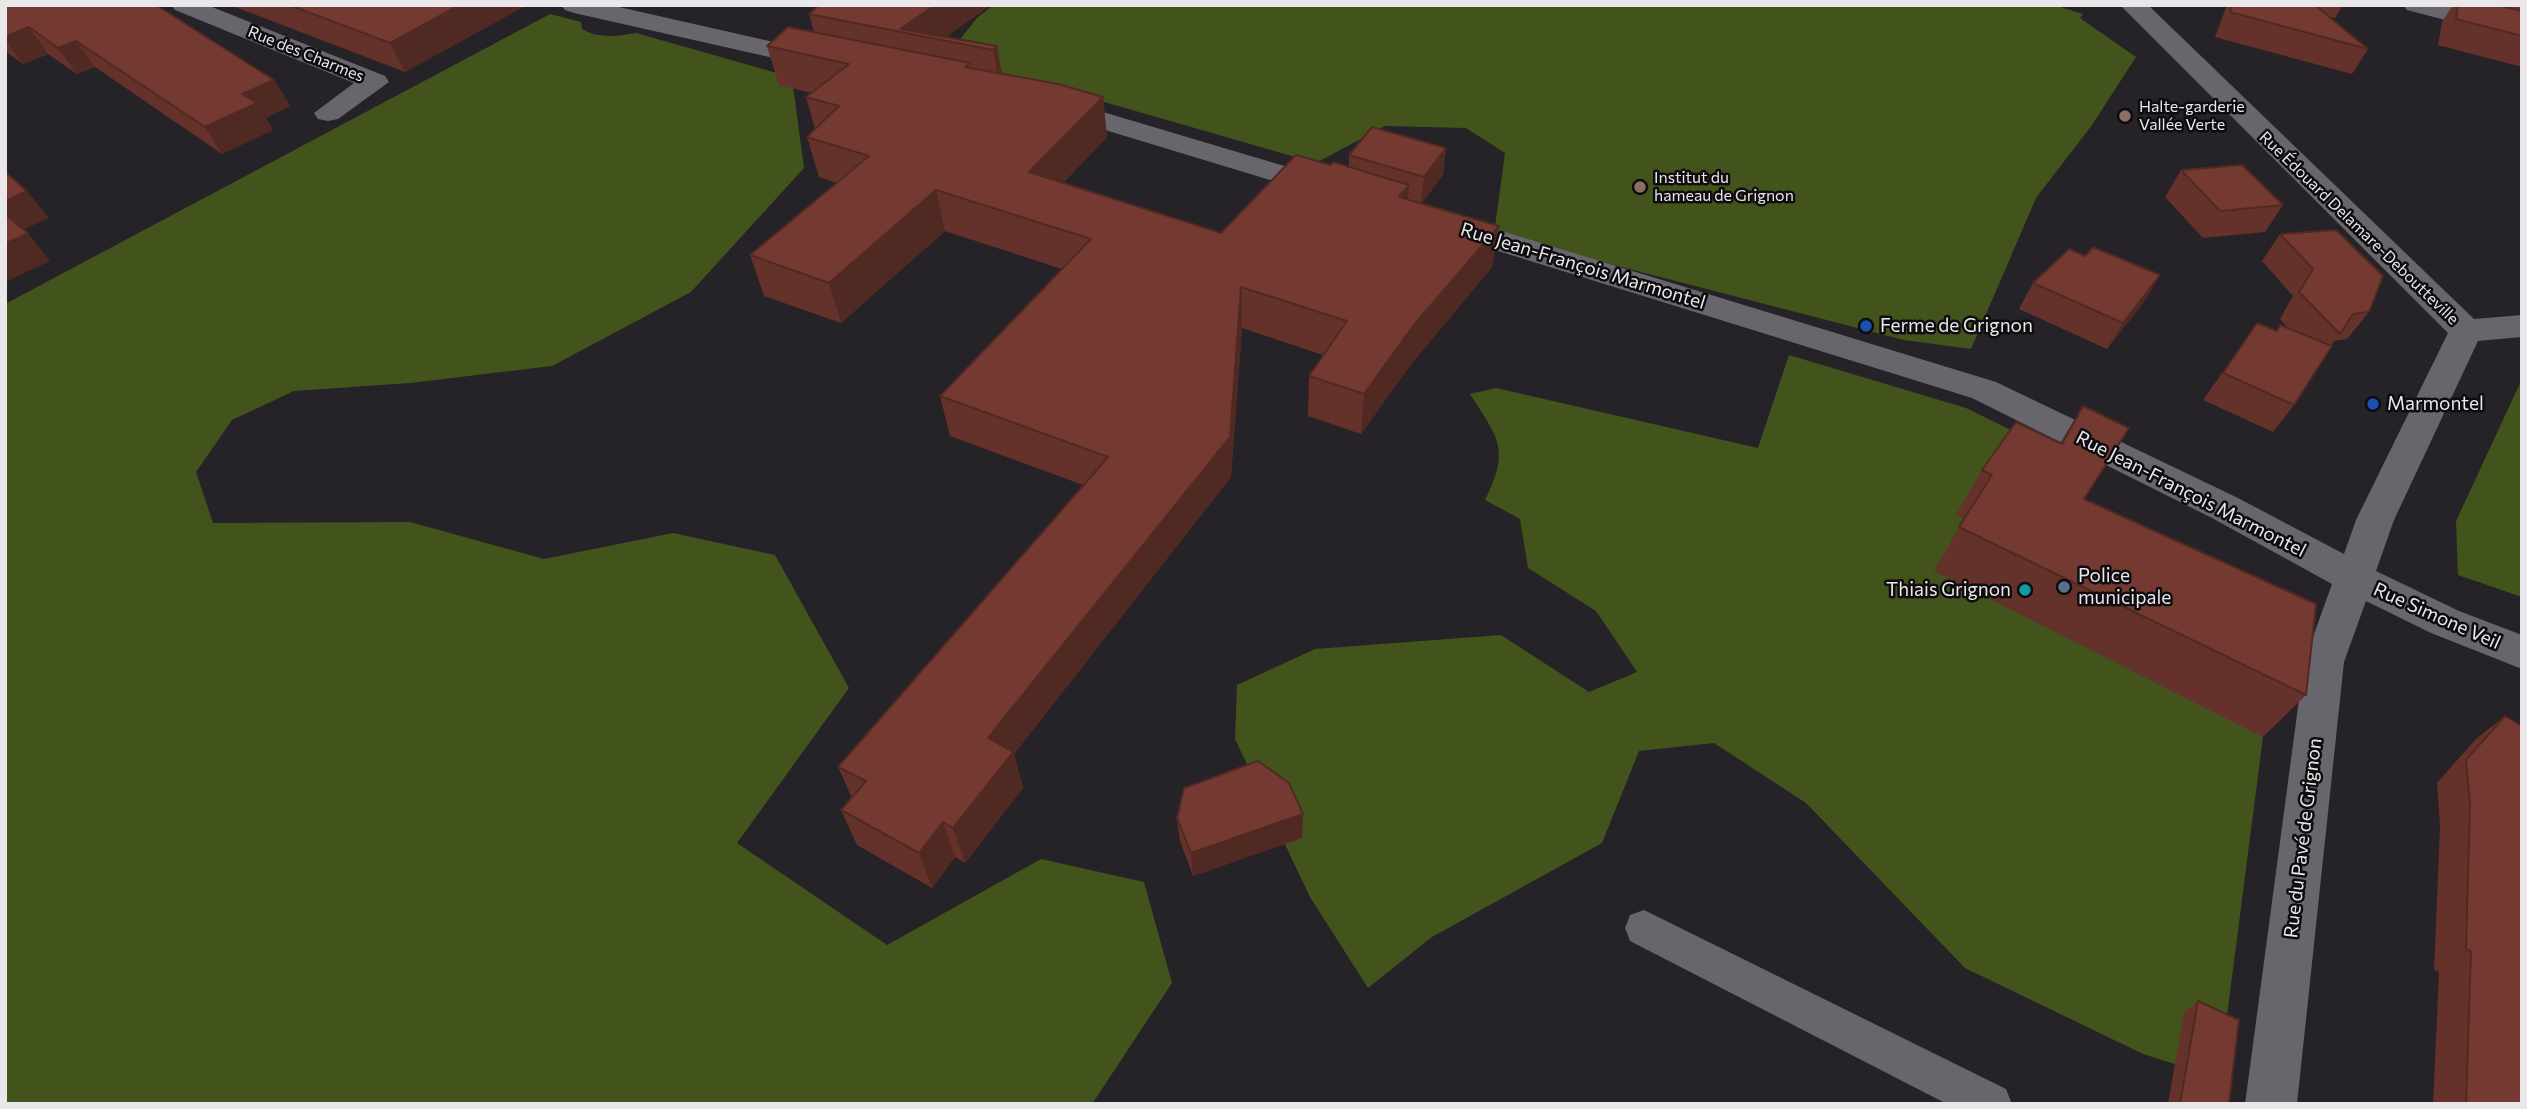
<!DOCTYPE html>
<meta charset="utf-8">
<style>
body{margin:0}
#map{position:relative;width:2527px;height:1109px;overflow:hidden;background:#252228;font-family:Commissioner,sans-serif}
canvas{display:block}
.frame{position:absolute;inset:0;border:7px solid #eae7eb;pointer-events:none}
</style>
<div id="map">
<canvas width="2527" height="1109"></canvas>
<div class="frame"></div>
</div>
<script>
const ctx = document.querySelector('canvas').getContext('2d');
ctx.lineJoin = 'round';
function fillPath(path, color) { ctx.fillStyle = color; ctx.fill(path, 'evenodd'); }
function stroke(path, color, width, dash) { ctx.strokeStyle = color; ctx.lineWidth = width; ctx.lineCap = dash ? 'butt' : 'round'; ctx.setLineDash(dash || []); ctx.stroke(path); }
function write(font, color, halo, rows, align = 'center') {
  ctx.font = font + ' Commissioner,sans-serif'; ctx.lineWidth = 5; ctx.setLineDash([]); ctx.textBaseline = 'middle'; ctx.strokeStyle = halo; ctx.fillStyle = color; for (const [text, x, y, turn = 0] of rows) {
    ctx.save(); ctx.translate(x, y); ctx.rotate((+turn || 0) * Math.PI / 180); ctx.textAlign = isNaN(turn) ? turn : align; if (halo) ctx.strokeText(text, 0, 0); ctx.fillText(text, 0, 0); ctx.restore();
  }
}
fillPath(new Path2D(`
 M 993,5 L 2054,5 L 2083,14 L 2080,18 L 2136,57 L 2092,125 L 2036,198 L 1971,349 L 1904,340 L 1494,234 L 1505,153 L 1466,128 L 1385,126 L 1316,163 L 1080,95 L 934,72 L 977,18 Z
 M 550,14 L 581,22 L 582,29 C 599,39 618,36 636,33 L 784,75 L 793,86 L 804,168 L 691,292 L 552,366 L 410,383 L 294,391 L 232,420 L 196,472 L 213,523 L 410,522 L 544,559 L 673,533 L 775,555 L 849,688 L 737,843 L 887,945 L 1041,859 L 1144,882 L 1172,983 L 1092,1104 L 5,1104 L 5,304 Z
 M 1789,355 L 1966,408 L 2017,433 L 1966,520 L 2263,737 L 2220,1070 L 2181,1066 L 2143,1054 L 1965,968 L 1806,803 L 1714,743 L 1639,751 L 1602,843 L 1432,937 L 1368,988 L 1310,897 L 1235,739 L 1237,685 L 1315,649 L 1501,635 L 1589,692 L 1637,672 L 1596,611 L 1528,568 L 1520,519 L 1485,500 C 1511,449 1498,438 1470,394 L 1496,388 L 1758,448 Z
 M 2522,379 L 2522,597 L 2458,575 L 2456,521 Z`), '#42541b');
fillPath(new Path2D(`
 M 1644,910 L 2006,1089 L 2012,1104 L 1947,1104 L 1630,941 L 1625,928 L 1630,915 Z`), '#69656c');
fillPath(new Path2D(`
 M 171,5 L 207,5 L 385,76 L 389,82 L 338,119 L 328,121 L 318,119 L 314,113 L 354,83 L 175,10 Z
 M 561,5 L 610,5 L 818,52 L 828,54 L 832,60 L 828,66 L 818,68 L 574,13 L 565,10 Z
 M 2120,5 L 2148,5 L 2474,319 L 2522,315 L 2522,337 L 2478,341 L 2394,520 L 2376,571 L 2459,611 L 2522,635 L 2522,669 L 2431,633 L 2366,601 L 2344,662 L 2297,1104 L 2245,1104 L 2304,662 L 2332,584 L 2212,518 L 1972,398 L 1437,232 L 1433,225 L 1437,218 L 1448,216 L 1459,218 L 1996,382 L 2238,498 L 2344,554 L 2356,520 L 2448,333 Z
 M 2403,5 L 2448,5 L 2522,24 L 2522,40 L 2407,10 Z
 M 1056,98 L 1338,182 L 1342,188 L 1338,194 L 1327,197 L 1316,194 L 1046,112 L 1042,106 L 1046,100 Z`), '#69656c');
fillPath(new Path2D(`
 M 5,5 L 274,80 L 290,106 L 266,118 L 273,130 L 222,154 L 95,67 L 77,74 L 48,54 L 23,64 L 5,51 Z
 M 230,5 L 524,5 L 525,6 L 405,72 Z
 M 819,5 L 990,5 L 946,37 L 997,46 L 1001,73 L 1103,97 L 1107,137 L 1063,183 L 1221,233 L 1331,165 L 1349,166 L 1349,155 L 1446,148 L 1443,175 L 1421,204 L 1499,226 L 1492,267 L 1409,367 L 1361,434 L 1308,416 L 1309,376 L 1323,355 L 1242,328 L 1231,477 L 1014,754 L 1023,788 L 965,863 L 955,857 L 932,888 L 857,845 L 841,810 L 852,798 L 838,767 L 1083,485 L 950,436 L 940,396 L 1062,269 L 945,231 L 841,323 L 764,296 L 750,255 L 837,183 L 819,177 L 807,137 L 815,129 L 806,97 L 812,93 L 779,85 L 767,46 L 814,32 L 809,14 Z
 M 2227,5 L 2343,5 L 2335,18 L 2330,17 L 2368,49 L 2352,74 L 2215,37 Z
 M 2453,5 L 2522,5 L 2522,67 L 2438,45 L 2442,22 Z
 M 2181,170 L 2283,205 L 2265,232 L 2203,238 L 2165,197 Z
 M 2280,234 L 2369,312 L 2347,339 L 2334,341 L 2294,405 L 2273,432 L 2203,400 L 2257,323 L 2276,331 L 2280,325 L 2288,328 L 2280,319 L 2293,296 L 2262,261 Z
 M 2085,256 L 2160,275 L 2144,302 L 2107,349 L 2019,309 L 2033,283 Z
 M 2083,406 L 2084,499 L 2306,695 L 2263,737 L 1934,571 L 1964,519 L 1956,515 L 1982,470 L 2060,443 Z
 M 2505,716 L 2522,1104 L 2433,1104 L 2439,972 L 2434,970 L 2440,825 L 2437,783 L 2476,739 Z
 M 1303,814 L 1302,838 L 1193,876 L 1180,841 L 1177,818 Z
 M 2198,1001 L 2229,1104 L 2168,1104 L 2184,1012 Z`), '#64322b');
fillPath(new Path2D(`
 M 460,5 L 525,6 L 405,72 L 390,43 Z
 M 935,5 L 990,5 L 990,6 L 942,40 L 900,29 Z
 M 29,27 L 48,54 L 23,64 L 5,40 L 5,37 Z
 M 76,41 L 95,67 L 77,74 L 58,48 Z
 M 997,46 L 1003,82 L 999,85 L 993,50 Z
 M 274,80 L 290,106 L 266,118 L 273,130 L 222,154 L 205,127 L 242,94 Z
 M 1103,97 L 1107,137 L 1035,213 L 1029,172 Z
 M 1446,148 L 1443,175 L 1421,204 L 1424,177 Z
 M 1409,185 L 1406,225 L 1399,197 Z
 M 936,190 L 945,231 L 841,323 L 829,283 Z
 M 27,191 L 49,218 L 18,232 L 5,217 L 5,201 Z
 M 1499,226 L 1492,267 L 1409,367 L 1361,434 L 1364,394 L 1413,326 Z
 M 28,233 L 50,261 L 5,282 L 5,244 Z
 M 2160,275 L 2144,302 L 2107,349 L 2123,323 Z
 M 1241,287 L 1242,328 L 1231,477 L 1014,754 L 1023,788 L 965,863 L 953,828 L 988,738 Z
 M 1303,814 L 1302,838 L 1193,876 L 1191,853 Z
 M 943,822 L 955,857 L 932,888 L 919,853 Z`), '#512923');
const building = new Path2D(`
 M 5,5 L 156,5 L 274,80 L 242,94 L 257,103 L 205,127 L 76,41 L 58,48 L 29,27 L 5,37 Z
 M 289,5 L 460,5 L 390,43 Z
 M 819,5 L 935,5 L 900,29 L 997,46 L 993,50 L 809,14 Z
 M 2232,5 L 2315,5 L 2368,49 L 2230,12 Z
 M 2458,5 L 2497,5 L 2522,11 L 2522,36 L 2456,19 Z
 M 788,27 L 970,63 L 965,67 L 1058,84 L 1103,97 L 1029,172 L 1221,233 L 1296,155 L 1331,165 L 1333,162 L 1409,185 L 1399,197 L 1499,226 L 1413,326 L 1364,394 L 1309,376 L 1347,321 L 1241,287 L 1230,437 L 988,738 L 1013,752 L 953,828 L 943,822 L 919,853 L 841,810 L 866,781 L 838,767 L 1108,457 L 940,396 L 1091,239 L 936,190 L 829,283 L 750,255 L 869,156 L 807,137 L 839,106 L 806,97 L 849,64 L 767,46 Z
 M 1372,127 L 1446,148 L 1424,177 L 1349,155 Z
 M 2242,165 L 2283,205 L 2220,211 L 2181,170 Z
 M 5,172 L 27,191 L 5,201 Z
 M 5,214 L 28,233 L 5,244 Z
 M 2336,230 L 2383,276 L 2369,312 L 2353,314 L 2340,334 L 2299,292 L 2313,269 L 2280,234 Z
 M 2093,247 L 2160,275 L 2123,323 L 2033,283 L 2069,249 L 2085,256 Z
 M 2257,323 L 2277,331 L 2280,325 L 2332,346 L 2294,405 L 2223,373 Z
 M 2083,406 L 2129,428 L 2084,499 L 2316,604 L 2306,695 L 1959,527 L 1992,475 L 1982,470 L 2016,422 L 2062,444 Z
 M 2505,716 L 2522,726 L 2522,1104 L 2466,1104 L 2471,951 L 2466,949 L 2470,803 L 2466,760 Z
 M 1258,761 L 1289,783 L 1303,814 L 1191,853 L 1177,818 L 1184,788 Z
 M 2198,1001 L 2239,1020 L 2229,1104 L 2180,1104 Z`);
fillPath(building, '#743a32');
stroke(building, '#512923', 2);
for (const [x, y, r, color] of [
 [2125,116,7,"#8d6e63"],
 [1640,187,7,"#8d6e63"],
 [1866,326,7,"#1a4fb4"],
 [2373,404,7,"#1a4fb4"],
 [2064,587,7,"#5c6f8a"],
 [2025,590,7,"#0f9aa8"]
]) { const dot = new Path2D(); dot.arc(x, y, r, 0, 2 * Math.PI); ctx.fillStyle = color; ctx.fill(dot); stroke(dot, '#0e0c0f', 2.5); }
write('16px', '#eae7eb', '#0e0c0f', [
 ["Rue des Charmes",306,54,22],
 ["Rue Édouard Delamare-Deboutteville",2359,228,44]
]);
write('16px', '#eae7eb', '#0e0c0f', [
 ["Halte-garderie",2139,107],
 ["Vallée Verte",2139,125],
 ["Institut du",1654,178],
 ["hameau de Grignon",1654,196]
], 'left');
write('19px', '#eae7eb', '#0e0c0f', [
 ["Rue Jean-François Marmontel",1583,266,17],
 ["Rue Jean-François Marmontel",2191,494,27],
 ["Rue Simone Veil",2437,616,24],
 ["Rue du Pavé de Grignon",2303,838,-83]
]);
write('19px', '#eae7eb', '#0e0c0f', [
 ["Ferme de Grignon",1880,326],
 ["Marmontel",2387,404],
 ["Police",2078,576],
 ["municipale",2078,598],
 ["Thiais Grignon",2011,590,"right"]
], 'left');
</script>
